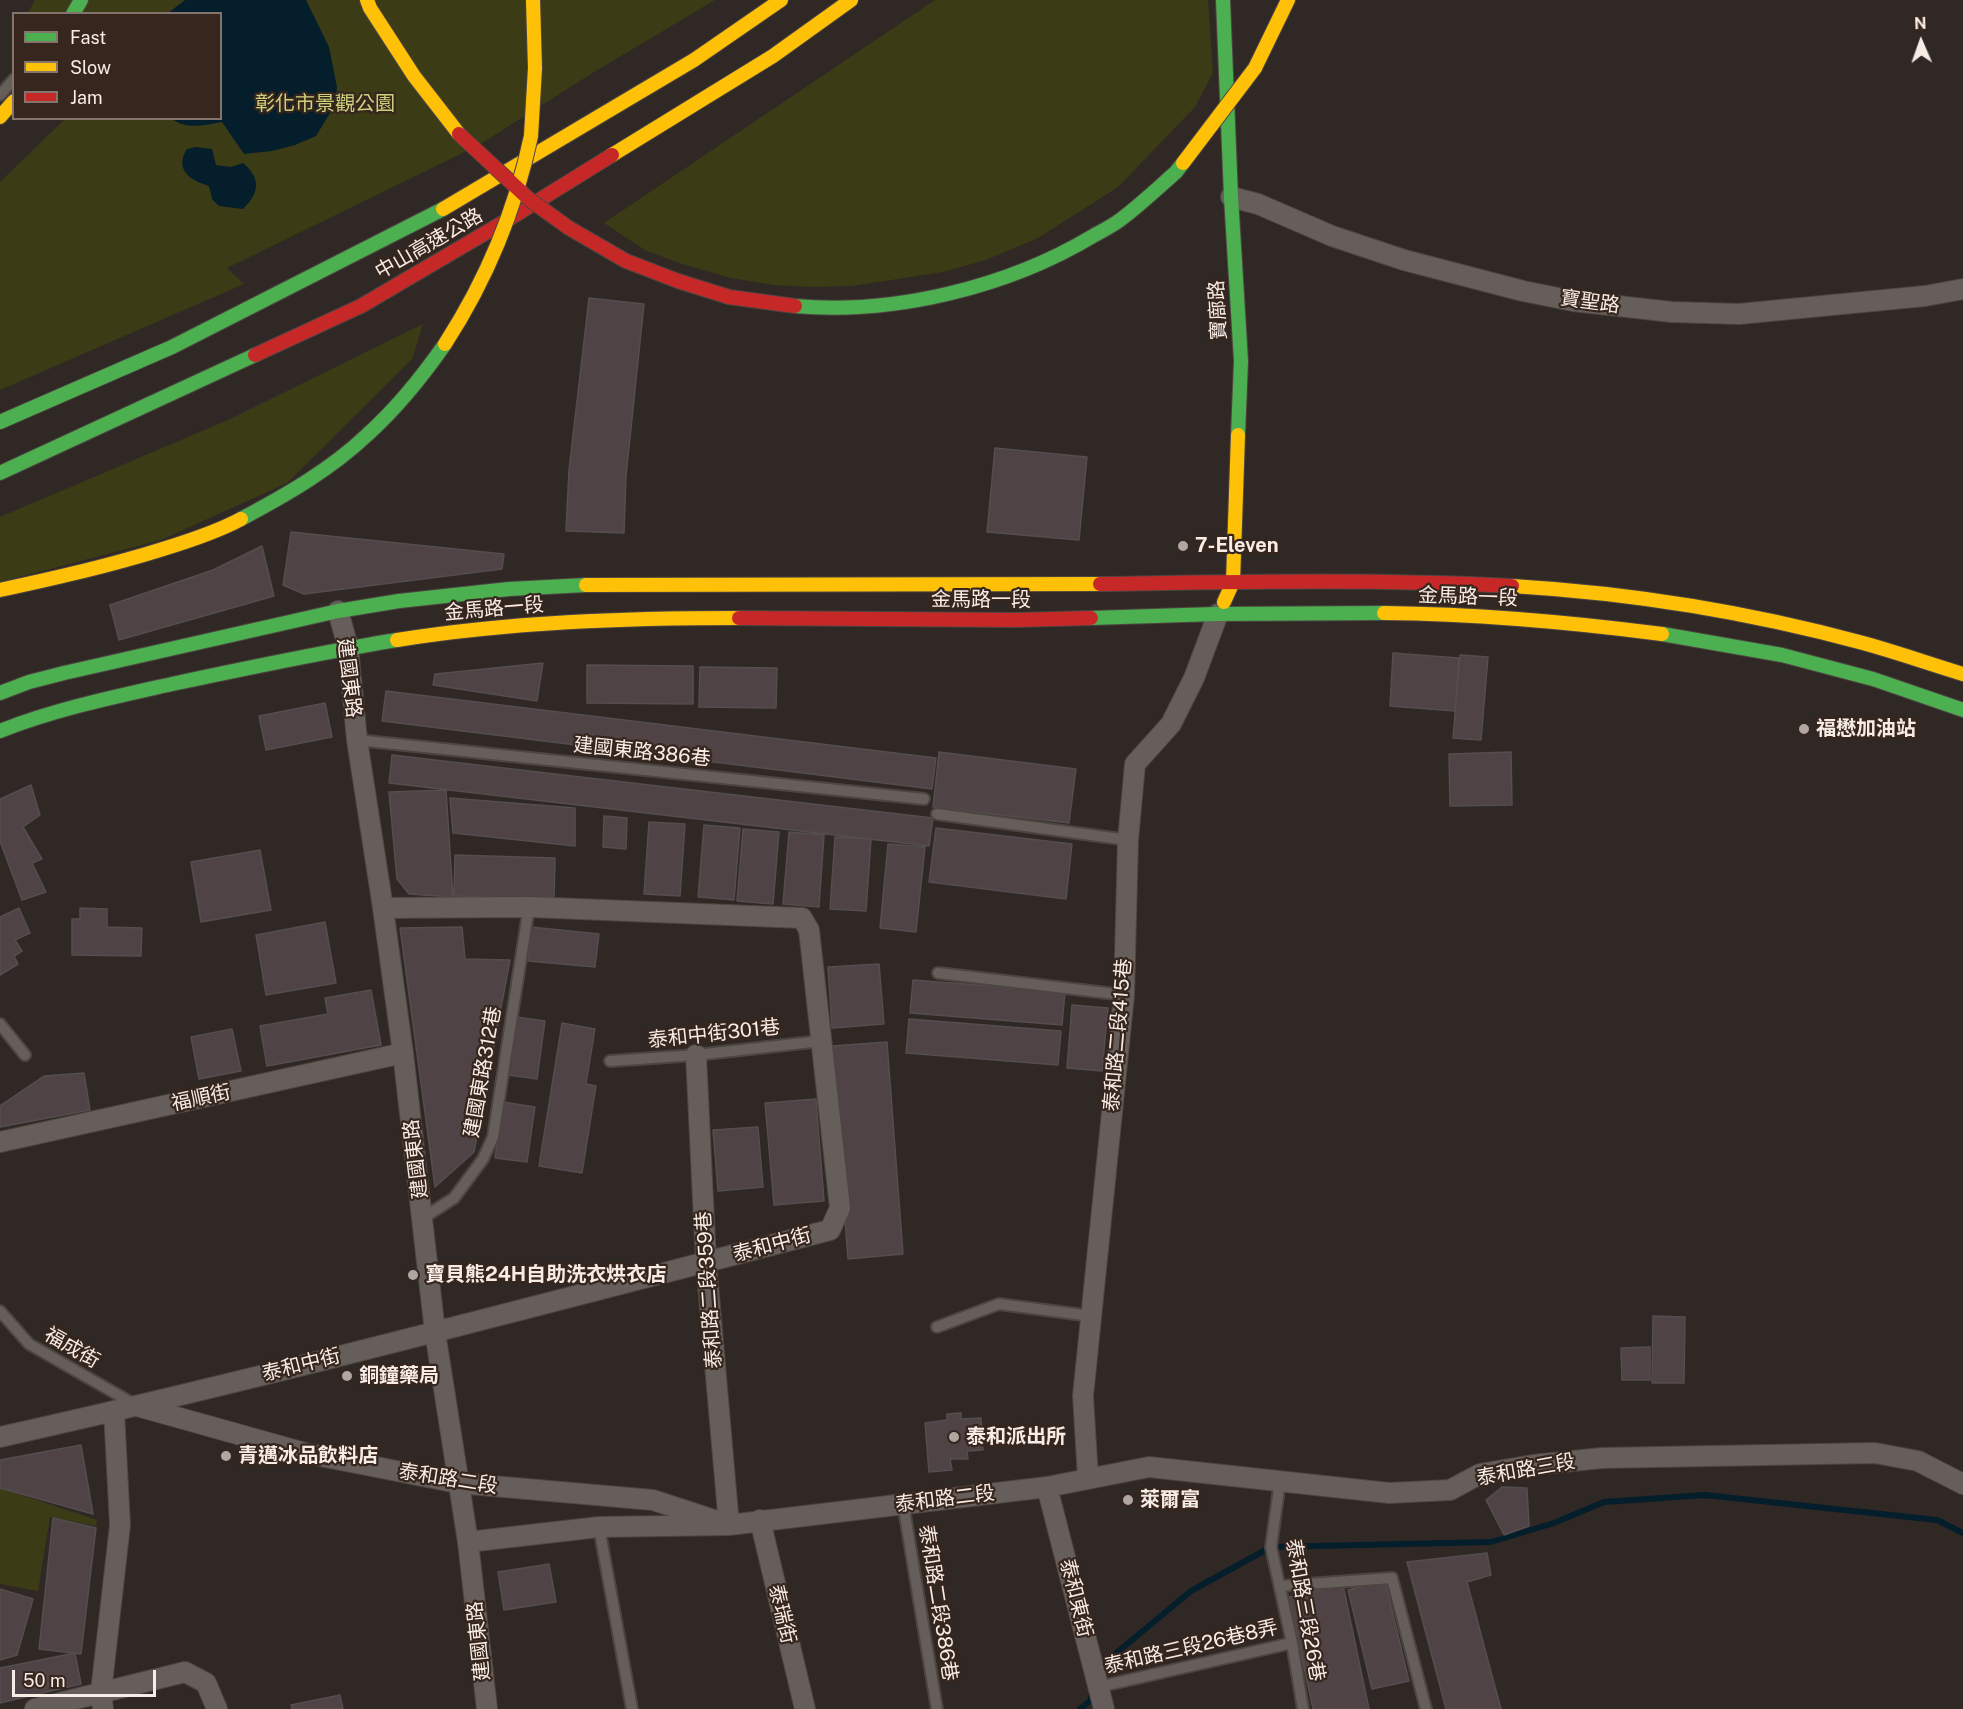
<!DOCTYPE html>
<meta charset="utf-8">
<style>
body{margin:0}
#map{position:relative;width:1963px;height:1709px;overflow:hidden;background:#302824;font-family:"Public Sans",sans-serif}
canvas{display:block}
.legend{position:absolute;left:12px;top:12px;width:210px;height:108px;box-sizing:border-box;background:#36261e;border:2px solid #83756e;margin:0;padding:8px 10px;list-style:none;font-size:18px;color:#f7ece6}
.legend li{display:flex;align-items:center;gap:12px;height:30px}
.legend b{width:30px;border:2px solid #83756e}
.north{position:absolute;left:1891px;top:12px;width:60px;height:60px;-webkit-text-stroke:4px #36261e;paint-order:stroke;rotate:358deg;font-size:16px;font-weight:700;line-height:24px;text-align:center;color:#f7ece6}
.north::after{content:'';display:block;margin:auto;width:21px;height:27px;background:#f7ece6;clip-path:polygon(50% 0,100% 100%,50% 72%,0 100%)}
.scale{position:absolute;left:12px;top:1670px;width:144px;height:27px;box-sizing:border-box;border:3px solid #f7ece6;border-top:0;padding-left:8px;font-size:18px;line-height:21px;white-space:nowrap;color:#f7ece6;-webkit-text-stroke:4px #36261e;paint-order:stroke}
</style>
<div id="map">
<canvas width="1963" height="1709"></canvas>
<ul class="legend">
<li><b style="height:8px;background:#4caf50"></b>Fast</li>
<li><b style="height:8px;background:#ffc107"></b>Slow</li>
<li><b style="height:8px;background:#c62828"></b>Jam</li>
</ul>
<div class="north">N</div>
<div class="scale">50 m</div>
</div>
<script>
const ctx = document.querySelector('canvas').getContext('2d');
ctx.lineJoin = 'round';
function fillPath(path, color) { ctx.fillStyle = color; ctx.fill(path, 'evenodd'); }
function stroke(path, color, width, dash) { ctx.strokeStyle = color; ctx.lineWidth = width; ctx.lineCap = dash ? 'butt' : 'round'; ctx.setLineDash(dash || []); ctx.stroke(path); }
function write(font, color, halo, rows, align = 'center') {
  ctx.font = font + ' "Public Sans","Noto Sans TC",sans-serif'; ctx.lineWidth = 4.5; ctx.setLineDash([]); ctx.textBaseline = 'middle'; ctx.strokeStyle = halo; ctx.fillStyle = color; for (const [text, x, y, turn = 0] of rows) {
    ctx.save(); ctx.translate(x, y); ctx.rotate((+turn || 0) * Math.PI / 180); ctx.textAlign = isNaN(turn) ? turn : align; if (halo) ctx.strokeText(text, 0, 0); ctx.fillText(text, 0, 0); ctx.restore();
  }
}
fillPath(new Path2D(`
 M 35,0 L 715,0 L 594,72 L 479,145 L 227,268 L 244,284 L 0,390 L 0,182 L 65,119 L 220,118 L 220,14 L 28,13 Z
 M 935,0 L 1208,0 L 1213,73 L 1195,107 L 1118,187 L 1038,238 L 986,260 L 943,272 L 852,286 L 813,287 L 774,285 L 731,278 L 682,264 L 645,250 L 604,223 Z
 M 423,324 L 412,359 L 287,483 L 161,540 L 0,582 L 0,517 L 228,420 Z
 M 0,1488 L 97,1520 L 96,1526 L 50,1517 L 38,1591 L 0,1584 Z`), '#3b3c16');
fillPath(new Path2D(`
 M 185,0 L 306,0 L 329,47 L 337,87 L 335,105 L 316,136 L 295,145 L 272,151 L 244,154 L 222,122 C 205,125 187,130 172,119 L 220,118 L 220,14 L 168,13 Z
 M 196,147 L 212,149 L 216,165 L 231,167 L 243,163 C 261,178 260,193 243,209 L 219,206 L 212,199 L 209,186 C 190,180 174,170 187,149 Z`), '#041e2b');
stroke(new Path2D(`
 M 1100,1671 L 1103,1664 L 1191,1591 L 1271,1547 L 1491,1542 L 1554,1523 L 1604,1502 L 1705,1495 L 1937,1520 L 1963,1533
 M 1080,1709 L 1090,1701 L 1094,1689`), '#041e2b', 6);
const building = new Path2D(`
 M 589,298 L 644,304 L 626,476 L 624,533 L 566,531 L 569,470 Z
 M 995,448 L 1087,457 L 1079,540 L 987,532 Z
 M 291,532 L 504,554 L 502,569 L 304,594 L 283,585 Z
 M 262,546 L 274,596 L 119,640 L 110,605 L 213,570 Z
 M 1393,653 L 1459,658 L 1455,711 L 1390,706 Z
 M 1460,655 L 1488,657 L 1481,740 L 1453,738 Z
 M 543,663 L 537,701 L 433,685 L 435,674 Z
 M 587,665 L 693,666 L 693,704 L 587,703 Z
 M 700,667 L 777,668 L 776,708 L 699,707 Z
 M 386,691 L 936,758 L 932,789 L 382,721 Z
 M 325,703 L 332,737 L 266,750 L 259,716 Z
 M 939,752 L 1076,769 L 1069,823 L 933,807 Z
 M 1511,752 L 1512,805 L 1450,806 L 1449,754 Z
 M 392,755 L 933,818 L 929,846 L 389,783 Z
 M 31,785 L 40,815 L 23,827 L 42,859 L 32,863 L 46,892 L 22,900 L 0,841 L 0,799 Z
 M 446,790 L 453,897 L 409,894 L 397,879 L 389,792 Z
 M 450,798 L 575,808 L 575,846 L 453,833 Z
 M 604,816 L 627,818 L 626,849 L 603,847 Z
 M 649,822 L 685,824 L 680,896 L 644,894 Z
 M 704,825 L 740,828 L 734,900 L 698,897 Z
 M 936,828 L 1072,844 L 1066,899 L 929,882 Z
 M 743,829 L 779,832 L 773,904 L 737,901 Z
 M 789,832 L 824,835 L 819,907 L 783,904 Z
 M 835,837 L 871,839 L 866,911 L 830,909 Z
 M 888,844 L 925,847 L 916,932 L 880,928 Z
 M 260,850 L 271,910 L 201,922 L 191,862 Z
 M 455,855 L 555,858 L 554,899 L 454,896 Z
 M 19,908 L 30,933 L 15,940 L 22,951 L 14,956 L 18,964 L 0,975 L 0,917 Z
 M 80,908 L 107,909 L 107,927 L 142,928 L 141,956 L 72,955 L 72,919 L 80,919 Z
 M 325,922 L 336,983 L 266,995 L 256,935 Z
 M 462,927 L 465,959 L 510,960 L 474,1152 L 435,1187 L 400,928 Z
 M 531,927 L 599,934 L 595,967 L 528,961 Z
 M 879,964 L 884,1024 L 832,1028 L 828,967 Z
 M 913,980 L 1065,992 L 1062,1025 L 910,1013 Z
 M 371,990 L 381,1045 L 267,1066 L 260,1026 L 328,1014 L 325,998 Z
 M 1072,1005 L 1108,1008 L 1102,1071 L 1067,1068 Z
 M 516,1017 L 545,1021 L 537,1079 L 508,1075 Z
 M 909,1019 L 1061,1031 L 1058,1065 L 906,1053 Z
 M 562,1023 L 595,1029 L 586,1084 L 596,1086 L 582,1173 L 539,1166 Z
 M 232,1029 L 241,1071 L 199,1079 L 191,1037 Z
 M 887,1042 L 903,1254 L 848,1259 L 832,1046 Z
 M 84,1073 L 90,1110 L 0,1127 L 0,1106 L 44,1076 Z
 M 816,1099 L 824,1201 L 774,1205 L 765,1103 Z
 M 503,1102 L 535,1107 L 527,1162 L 495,1158 Z
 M 758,1127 L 763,1187 L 718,1191 L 713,1130 Z
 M 1653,1316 L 1685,1317 L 1684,1383 L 1652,1383 Z
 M 1650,1347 L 1650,1380 L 1622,1380 L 1621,1348 Z
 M 961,1413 L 961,1419 L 981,1418 L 983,1450 L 967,1451 L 968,1459 L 950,1459 L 952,1470 L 929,1472 L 925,1423 L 947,1420 L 947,1414 Z
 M 81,1445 L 93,1514 L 0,1488 L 0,1460 Z
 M 1502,1487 L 1527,1488 L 1529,1526 L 1504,1535 L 1486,1500 Z
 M 53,1518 L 96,1528 L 81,1654 L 39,1649 Z
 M 1487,1553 L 1491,1575 L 1467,1582 L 1501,1709 L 1446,1709 L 1407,1562 Z
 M 549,1564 L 556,1602 L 504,1610 L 498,1572 Z
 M 1385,1581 L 1409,1681 L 1372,1689 L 1348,1590 Z
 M 1343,1585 L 1369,1709 L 1313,1709 L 1289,1597 Z
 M 0,1589 L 33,1599 L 17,1655 L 0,1660 Z
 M 75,1653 L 81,1684 L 0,1703 L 0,1668 Z
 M 340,1695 L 343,1709 L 292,1709 L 291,1705 Z`);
fillPath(building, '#504345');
stroke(building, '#554e4e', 1.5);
const lane = new Path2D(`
 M 0,95 L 14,79
 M 357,740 L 924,799
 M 937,814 L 1128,840
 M 938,973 L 1124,995
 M 0,1024 L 25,1055
 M 610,1061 L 696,1055 L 821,1041
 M 423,1218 L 454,1198 L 483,1159 L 493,1137 L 529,907
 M 0,1311 L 29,1344 L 134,1404
 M 937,1327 L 999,1304 L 1091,1316
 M 1280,1481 L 1271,1547 L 1292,1643 L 1303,1709
 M 903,1503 L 937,1709
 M 599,1527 L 632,1709
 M 1280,1586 L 1392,1578 L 1426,1709
 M 1098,1687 L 1292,1643`);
const street = new Path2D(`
 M 1231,197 L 1258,204 L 1332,236 L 1404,260 L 1523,291 L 1573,301 L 1672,312 L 1739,314 L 1925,296 L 1963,289
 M 338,611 L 348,647 L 357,740 L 383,908 L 403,1053 L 435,1332 L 468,1542 L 487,1709
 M 0,1142 L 403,1053
 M 137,1406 L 305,1453 L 458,1483 L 653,1500 L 729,1525 L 706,1262 L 696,1055
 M 0,1437 C 278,1375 554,1301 830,1230 L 840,1208 L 809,930 L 802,918 L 529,907 L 383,908
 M 1088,1478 L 1083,1396 L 1124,995 L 1128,840 L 1135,764 L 1171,724 L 1194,678 L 1218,614
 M 1047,1487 L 1104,1709
 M 760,1520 L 805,1709
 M 468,1542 L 599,1527 L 729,1525 L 1047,1487 L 1149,1467 L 1389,1493 L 1450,1490 L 1480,1474 L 1533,1465 L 1602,1458 L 1875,1453 L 1918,1461 L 1963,1484
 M 35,1709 L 185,1672 L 206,1683 L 217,1709
 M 103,1709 L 101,1692 L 120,1525 L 114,1411`);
const fast = new Path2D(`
 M 1223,0 L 1231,197 L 1241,361 L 1238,435
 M 73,14 L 81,0
 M 0,422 L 172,347 L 443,209
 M 0,473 L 255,355
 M 241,519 C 286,495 330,470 367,435 C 397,408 422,377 445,344
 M 1091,618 L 1216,614 L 1384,613
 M 1662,634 L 1782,655 L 1873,679 L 1963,710
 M 0,693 L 29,682 L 64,673 L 338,611 L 399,601 L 509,589 L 586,585
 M 0,731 C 56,709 114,697 172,684 C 247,668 322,652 397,640`);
const slow = new Path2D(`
 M 367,0 L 370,8 L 414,76 L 459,134
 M 1255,68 L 1288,0
 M 0,117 L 14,101
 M 531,136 L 535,68 L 533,0
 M 612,155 L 773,56 L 851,0
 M 443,209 L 694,60 L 781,0
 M 586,585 L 1100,584
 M 1512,586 C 1630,593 1749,612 1863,643 C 1896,652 1930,664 1963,674
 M 0,590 C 55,578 109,566 163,549 C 189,541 217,532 241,519
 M 1224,602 L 1233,582 L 1238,435
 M 1384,613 C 1477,614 1569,622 1662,634
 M 397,640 C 510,622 624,618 739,618`);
const jam = new Path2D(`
 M 255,355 L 361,306 L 504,222 L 612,155
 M 1100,584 C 1237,582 1375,579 1512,586
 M 739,618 L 1016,620 L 1091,618`);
stroke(lane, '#4d4541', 14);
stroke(street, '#4d4541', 22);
stroke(fast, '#4d4541', 16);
stroke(slow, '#4d4541', 16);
stroke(jam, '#4d4541', 16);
stroke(lane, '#665e5a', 10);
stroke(street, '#665e5a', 20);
stroke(fast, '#4caf50', 14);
stroke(slow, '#ffc107', 14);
stroke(jam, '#c62828', 14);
const fastBridge = new Path2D(`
 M 795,306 C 894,315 1008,287 1093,236 C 1102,231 1112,226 1120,220 C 1140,205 1158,188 1176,172 L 1183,163`);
const slowBridge = new Path2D(`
 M 1183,163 L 1255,68
 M 445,344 C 487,279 515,212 531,136`);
const jamBridge = new Path2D(`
 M 459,134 L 530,200 L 569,228 L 626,261 L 678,281 L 729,297 L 795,306`);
stroke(fastBridge, '#4d4541', 16, []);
stroke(slowBridge, '#4d4541', 16, []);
stroke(jamBridge, '#4d4541', 16, []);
stroke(fastBridge, '#4caf50', 14);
stroke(slowBridge, '#ffc107', 14);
stroke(jamBridge, '#c62828', 14);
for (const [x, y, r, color] of [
 [1183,546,6,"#b1a7a2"],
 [1804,729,6,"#b1a7a2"],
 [413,1275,6,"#b1a7a2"],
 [347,1376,6,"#b1a7a2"],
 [954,1437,6,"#b1a7a2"],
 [226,1456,6,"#b1a7a2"],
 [1128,1500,6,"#b1a7a2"]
]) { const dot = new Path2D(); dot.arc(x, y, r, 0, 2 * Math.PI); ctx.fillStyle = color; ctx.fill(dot); stroke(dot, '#36261e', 2); }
write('20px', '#ccd17a', '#36261e', [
 ["彰化市景觀公園",325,104]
]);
write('20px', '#f7ece6', '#36261e', [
 ["中山高速公路",429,244,-30],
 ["寶聖路",1590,302,8],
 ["寶廍路",1218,310,-93],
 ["金馬路一段",1468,597,2],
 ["金馬路一段",981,600],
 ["金馬路一段",494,609,-5],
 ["建國東路",349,678,83],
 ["建國東路386巷",642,752,6],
 ["泰和中街301巷",714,1034,-6],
 ["泰和路二段415巷",1118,1035,-85],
 ["建國東路312巷",483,1072,-80],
 ["福順街",201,1098,-12],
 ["建國東路",416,1159,-97],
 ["泰和中街",772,1245,-15],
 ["泰和路二段359巷",709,1290,-94],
 ["福成街",72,1348,30],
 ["泰和中街",301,1365,-14],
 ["泰和路三段",1526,1470,-10],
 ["泰和路二段",448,1479,9],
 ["泰和路二段",945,1499,-7],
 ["泰和東街",1076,1598,76],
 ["泰和路二段386巷",938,1603,81],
 ["泰和路三段26巷",1305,1610,80],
 ["泰瑞街",782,1614,77],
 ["建國東路",479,1641,-96],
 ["泰和路三段26巷8弄",1191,1647,-13]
]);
write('bold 20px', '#f7ece6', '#36261e', [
 ["7-Eleven",1195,546],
 ["福懋加油站",1816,729],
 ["寶貝熊24H自助洗衣烘衣店",425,1275],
 ["銅鐘藥局",359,1376],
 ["泰和派出所",966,1437],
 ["青邁冰品飲料店",238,1456],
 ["萊爾富",1140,1500]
], 'left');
</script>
